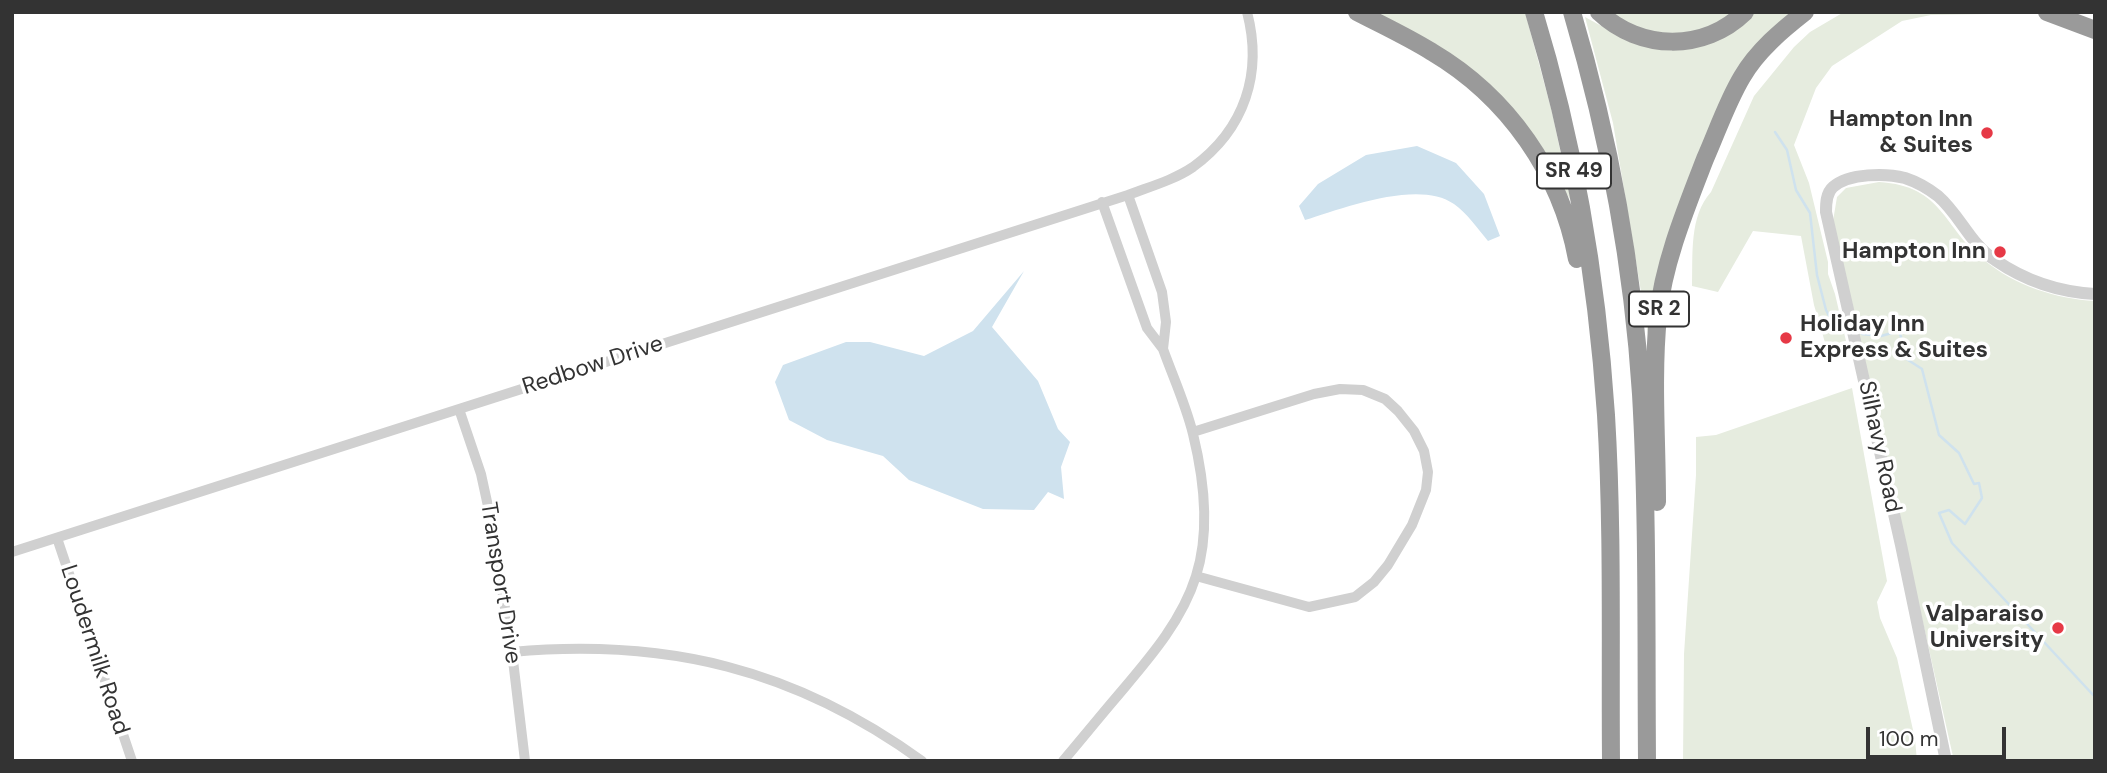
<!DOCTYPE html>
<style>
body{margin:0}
#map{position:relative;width:2107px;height:773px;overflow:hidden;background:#fff;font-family:"DM Sans",sans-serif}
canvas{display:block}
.frame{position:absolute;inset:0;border:14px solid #333;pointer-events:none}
.scale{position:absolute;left:1866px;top:727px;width:140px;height:32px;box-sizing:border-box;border:4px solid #333;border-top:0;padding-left:9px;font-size:21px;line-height:24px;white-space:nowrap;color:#333;-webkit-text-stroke:5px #fff;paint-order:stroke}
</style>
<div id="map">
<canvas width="2107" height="773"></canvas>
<div class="frame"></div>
<div class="scale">100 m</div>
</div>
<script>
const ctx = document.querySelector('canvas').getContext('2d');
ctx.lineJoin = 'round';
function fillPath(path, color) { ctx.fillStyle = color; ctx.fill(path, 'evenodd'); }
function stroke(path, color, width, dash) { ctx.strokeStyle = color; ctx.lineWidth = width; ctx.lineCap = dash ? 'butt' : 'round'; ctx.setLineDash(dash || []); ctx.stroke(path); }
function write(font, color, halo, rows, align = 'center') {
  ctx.font = font + ' "DM Sans",sans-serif'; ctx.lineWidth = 7; ctx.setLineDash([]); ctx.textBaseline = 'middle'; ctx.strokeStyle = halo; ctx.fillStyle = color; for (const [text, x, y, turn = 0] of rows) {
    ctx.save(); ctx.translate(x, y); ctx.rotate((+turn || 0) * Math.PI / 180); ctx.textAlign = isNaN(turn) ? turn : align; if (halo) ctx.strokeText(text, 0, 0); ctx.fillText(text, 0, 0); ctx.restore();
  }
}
fillPath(new Path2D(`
 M 1375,12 L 1525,12 L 1552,112 L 1571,201 L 1534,136 Z
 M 1606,12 L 1733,12 L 1722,21 L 1700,31 L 1684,35 L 1646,33 Z
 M 1751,12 L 1795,12 L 1768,35 L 1691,183 L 1651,352 L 1613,123 L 1585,17 L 1616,34 L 1661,48 Z
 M 1844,12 L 1989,12 L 1990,14 L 1931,15 L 1902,21 L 1832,66 L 1816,88 L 1794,145 L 1809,183 L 1828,262 L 1828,274 L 1835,294 L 1846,341 L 1826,346 L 1814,305 L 1801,236 L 1753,231 L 1718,292 L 1692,286 C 1693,255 1689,216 1711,192 L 1754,96 L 1794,47 L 1810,32 Z
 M 1879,182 C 1944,186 1942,227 1984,260 C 2014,285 2056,299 2095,301 L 2095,761 L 1954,761 L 1833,221 L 1837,197 L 1846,188 Z
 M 1852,388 L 1887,581 L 1877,602 L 1880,618 L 1897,658 L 1915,739 L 1917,761 L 1683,761 L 1684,654 L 1696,475 L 1696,437 L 1716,435 Z`), '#e6ecdf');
fillPath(new Path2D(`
 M 1417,146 L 1456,163 L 1484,194 L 1500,236 L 1488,241 C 1478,229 1467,213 1454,204 C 1419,179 1343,208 1305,220 L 1299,206 L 1318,184 L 1366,155 Z
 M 1024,271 L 992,327 L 1038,381 L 1058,429 L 1070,442 L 1061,467 L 1064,499 L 1048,492 L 1034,510 L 983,509 L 909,480 L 883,456 L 827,440 L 789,420 L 775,382 L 783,365 L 846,342 L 870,342 L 924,356 L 973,331 Z`), '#cfe2ee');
stroke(new Path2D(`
 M 1775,132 L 1787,150 L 1796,190 L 1810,213 L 1817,275 L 1826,310 L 1837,331 L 1840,331
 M 1862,334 L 1881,336 L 1899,331 L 1904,346 L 1905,358 L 1922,369 L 1939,435 L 1959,453 L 1974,484 L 1979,483 L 1982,498 L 1965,524 L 1949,510 L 1939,513 L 1952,543 L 2095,697
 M 2094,761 L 2095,739`), '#cfe2ee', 2.5);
stroke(new Path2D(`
 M 1102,202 L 1147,328 L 1163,349 L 1166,322 L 1162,292 L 1128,195
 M 459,409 L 481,474 L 491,520 L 512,652 L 525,761
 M 1193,432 L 1314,394 L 1340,389 L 1363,390 L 1385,399 L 1398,411 L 1414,431 L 1424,451 L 1428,472 L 1426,490 L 1412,525 L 1388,565 L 1374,582 L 1355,597 L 1309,607 L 1196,576
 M 57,538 L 132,761
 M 12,552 L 1128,195 C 1149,187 1174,180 1193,167 C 1245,129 1263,73 1247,12
 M 512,652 C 667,638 795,669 922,761
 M 1063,761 C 1080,741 1097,720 1114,700 C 1145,663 1181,624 1196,576 C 1210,532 1204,479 1193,434 C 1186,405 1173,377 1163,349`), '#d0d0d0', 10);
stroke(new Path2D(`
 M 1946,761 L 1901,545 L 1826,212 C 1826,204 1826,193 1833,187 C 1849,173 1886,173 1905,178 C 1917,182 1929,189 1938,196 C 1960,215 1970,244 1995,260 C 2024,280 2059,292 2095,294`), '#d0d0d0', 12);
stroke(new Path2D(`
 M 1357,12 C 1382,25 1408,37 1432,52 C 1508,97 1561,173 1577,259
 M 1534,12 C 1574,143 1597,279 1606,415 C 1613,530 1610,646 1611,761
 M 1572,12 C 1608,134 1633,267 1641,394 C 1648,516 1646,639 1647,761
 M 1599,12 C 1640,51 1704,52 1745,12
 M 2047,12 L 2095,30
 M 1657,502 C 1657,442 1652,377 1658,316 C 1663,264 1686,208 1705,159 C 1717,132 1727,102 1742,77 C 1757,51 1782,30 1805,12`), '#9a9a9a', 18);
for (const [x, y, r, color] of [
 [1987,133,7,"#e63946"],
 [2000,252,7,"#e63946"],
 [1786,338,7,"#e63946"],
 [2058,628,7,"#e63946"]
]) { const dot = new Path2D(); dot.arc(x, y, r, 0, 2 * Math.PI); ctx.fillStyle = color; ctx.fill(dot); stroke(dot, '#fff', 2.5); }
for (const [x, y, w] of [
 [1574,171,74],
 [1659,309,60]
]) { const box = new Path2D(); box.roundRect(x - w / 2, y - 17.5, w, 35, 5); ctx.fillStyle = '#fff'; ctx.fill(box); stroke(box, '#333', 2); }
write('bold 21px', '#333', null, [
 ["SR 49",1574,171],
 ["SR 2",1659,309]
]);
write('bold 23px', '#333', '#fff', [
 ["Hampton Inn",1973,120],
 ["& Suites",1973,146],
 ["Hampton Inn",1986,252],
 ["Holiday Inn",1800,325,"left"],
 ["Express & Suites",1800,351,"left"],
 ["Valparaiso",2044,615],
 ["University",2044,641]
], 'right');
write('23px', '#333', '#fff', [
 ["Redbow Drive",593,366,-18],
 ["Silhavy Road",1879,447,78],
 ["Transport Drive",500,583,81],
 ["Loudermilk Road",94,650,72]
]);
</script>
